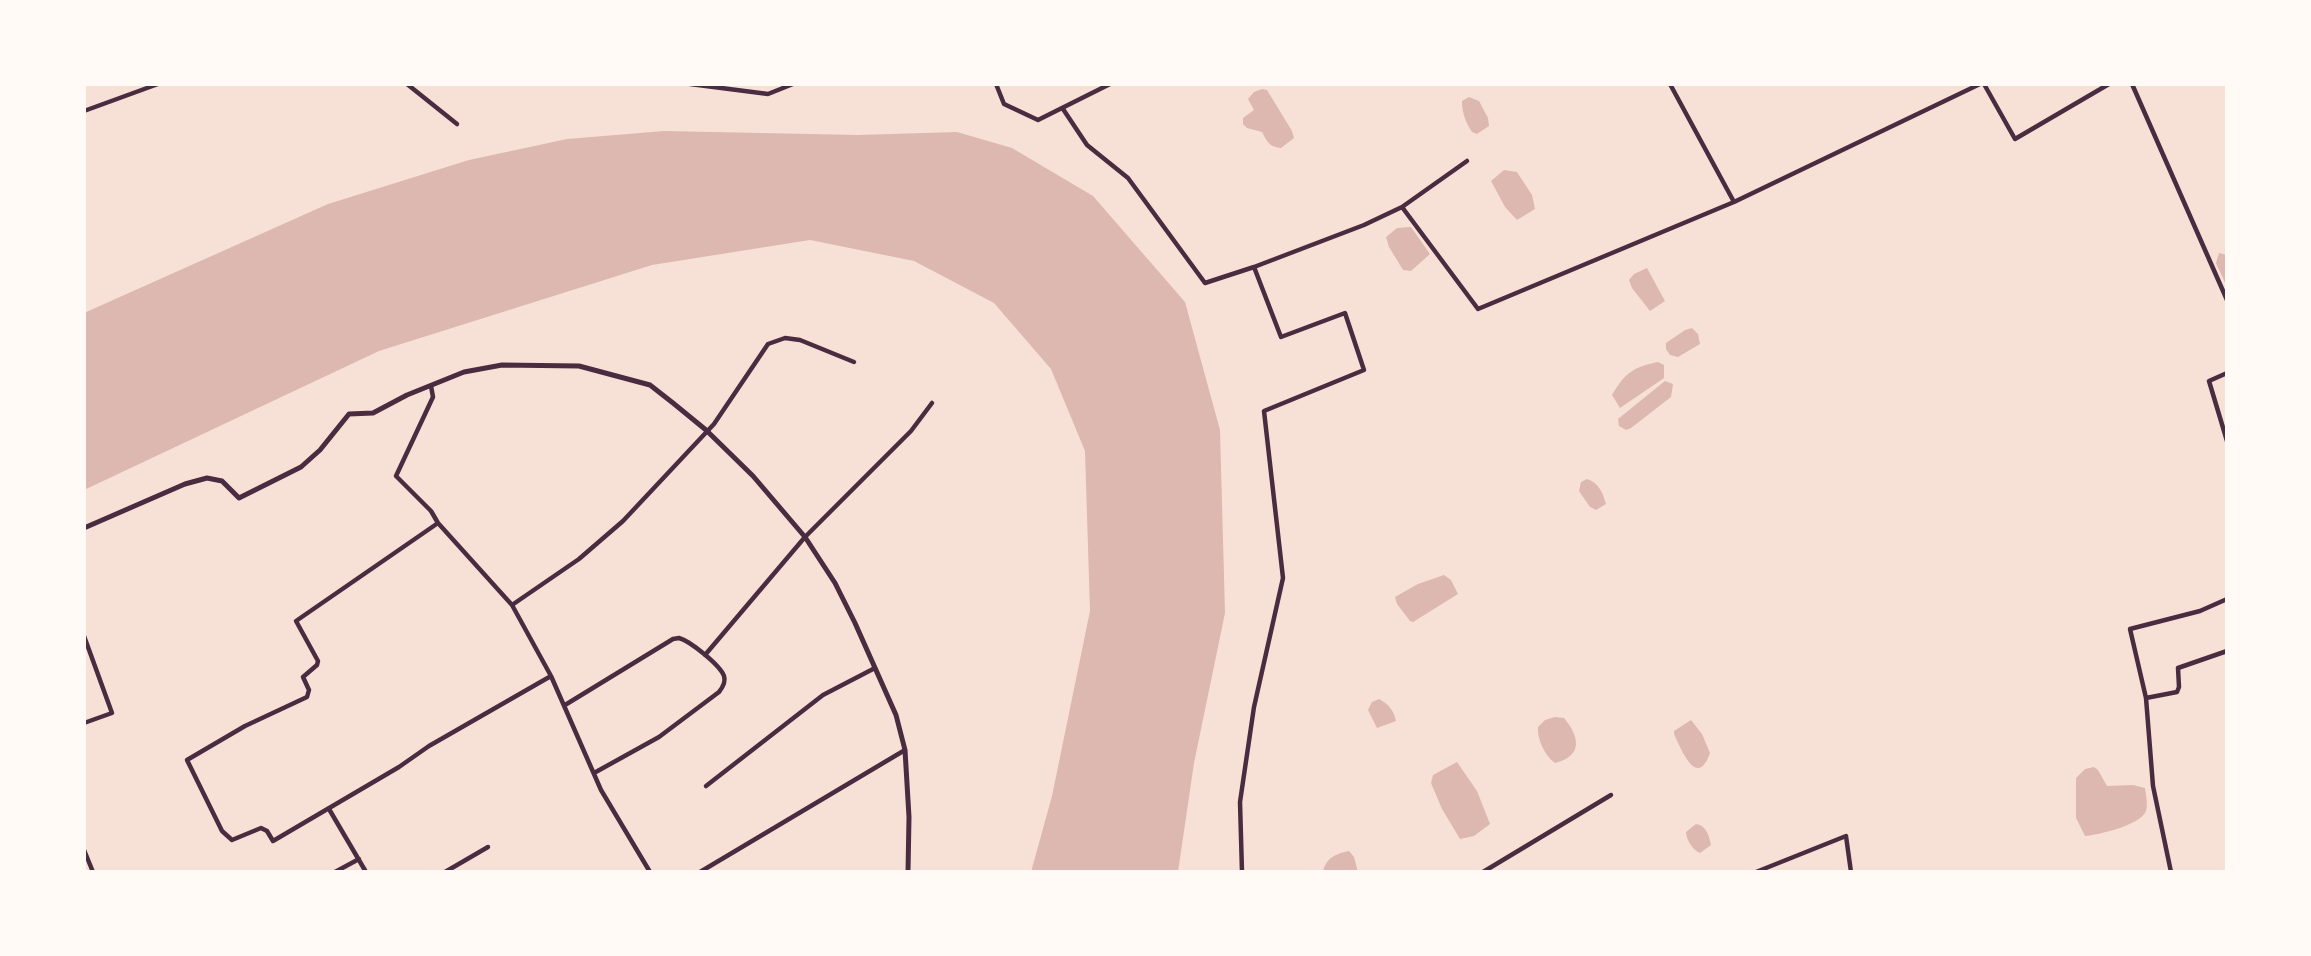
<!DOCTYPE html>
<style>
body{margin:0}
#map{position:relative;width:2311px;height:956px;overflow:hidden;background:#f7e1d7;font-family:Roboto,sans-serif}
canvas{display:block}
.frame{position:absolute;inset:0;border:86px solid #fffaf5;pointer-events:none}
</style>
<div id="map">
<canvas width="2311" height="956"></canvas>
<div class="frame"></div>
</div>
<script>
const ctx = document.querySelector('canvas').getContext('2d');
ctx.lineJoin = 'round';
function fillPath(path, color) { ctx.fillStyle = color; ctx.fill(path, 'evenodd'); }
function stroke(path, color, width, dash) { ctx.strokeStyle = color; ctx.lineWidth = width; ctx.lineCap = dash ? 'butt' : 'round'; ctx.setLineDash(dash || []); ctx.stroke(path); }
fillPath(new Path2D(`
 M 1262,89 L 1267,90 L 1292,131 L 1294,138 L 1281,148 C 1270,147 1267,142 1262,132 L 1247,128 L 1243,124 L 1243,118 L 1254,110 L 1248,99 L 1254,92 Z
 M 1469,97 L 1479,101 L 1488,118 L 1489,126 L 1477,134 L 1472,132 C 1466,123 1462,113 1462,101 Z
 M 664,131 L 858,135 L 957,132 L 1012,148 L 1093,196 L 1185,302 L 1220,430 L 1225,613 L 1194,763 L 1178,872 L 1031,872 L 1052,796 L 1090,611 L 1085,451 L 1051,369 L 994,303 L 914,261 L 810,240 L 652,265 L 379,351 L 84,490 L 84,313 L 328,204 L 469,160 L 567,139 Z
 M 1504,170 L 1517,172 L 1532,195 L 1535,209 L 1517,220 L 1505,207 L 1491,181 Z
 M 1411,227 L 1430,254 L 1411,271 L 1403,270 L 1389,247 L 1386,237 L 1397,228 Z
 M 2219,253 L 2227,255 L 2227,287 L 2216,263 Z
 M 1647,268 L 1665,301 L 1650,311 L 1632,288 L 1629,280 L 1634,274 Z
 M 1692,328 L 1698,334 L 1700,344 L 1678,357 L 1670,355 L 1666,349 L 1666,343 L 1685,330 Z
 M 1658,362 L 1664,365 L 1664,378 L 1620,408 L 1612,395 C 1625,373 1633,367 1658,362 Z
 M 1665,381 L 1673,384 L 1671,397 L 1631,428 L 1626,430 L 1619,426 L 1618,419 Z
 M 1587,479 C 1599,483 1603,493 1606,504 L 1596,510 L 1590,507 L 1579,491 L 1581,482 Z
 M 1444,575 L 1451,580 L 1458,594 L 1413,622 L 1410,621 L 1397,604 L 1395,597 L 1418,584 Z
 M 1379,699 C 1389,704 1394,711 1396,721 L 1377,728 L 1368,710 L 1372,702 Z
 M 1555,717 L 1564,718 C 1579,736 1584,756 1555,763 C 1545,756 1537,739 1538,727 L 1545,720 Z
 M 1691,720 L 1702,734 L 1710,753 C 1697,790 1681,749 1674,734 L 1674,731 Z
 M 1457,762 L 1477,791 L 1490,824 L 1474,836 L 1460,839 L 1442,809 L 1431,783 L 1433,775 Z
 M 2094,767 L 2098,770 L 2107,786 L 2133,785 L 2145,788 C 2146,795 2148,804 2146,811 C 2141,825 2098,835 2085,836 L 2076,818 L 2076,778 L 2085,769 Z
 M 1696,824 C 1707,826 1709,836 1711,845 L 1700,853 C 1693,851 1686,839 1686,832 Z
 M 1349,851 L 1354,857 L 1358,872 L 1323,872 C 1326,858 1335,854 1349,851 Z`), '#dcb8b0');
stroke(new Path2D(`
 M 407,84 L 457,124
 M 690,84 L 768,94 L 793,84
 M 996,84 L 1004,104 L 1038,120 L 1110,84
 M 1670,84 L 1734,202 L 1980,84
 M 1984,84 L 2015,139 L 2109,84
 M 2132,84 L 2227,300
 M 1063,109 L 1087,145 L 1128,178 L 1205,283 L 1254,267 L 1281,337 L 1345,313 L 1364,370 L 1264,411 L 1283,578 L 1254,707 L 1240,802 L 1242,872
 M 84,111 L 158,84
 M 1402,207 L 1478,309 L 1734,202
 M 1254,267 L 1364,225 L 1402,207 L 1467,161
 M 2227,373 L 2209,381 L 2227,441
 M 431,386 L 433,397 L 396,476 L 431,511 L 438,523 L 512,605 L 551,676 L 601,790 L 650,872
 M 438,523 L 296,621 L 318,661 L 317,665 L 303,677 L 309,690 L 307,697 L 245,726 L 187,760 L 222,831 L 232,840 L 261,828 L 267,831 L 273,841 L 399,767 L 429,746 L 551,676
 M 512,605 L 579,559 L 623,521 L 714,424 L 768,344 L 785,338 L 800,340 L 854,362
 M 84,636 L 112,713 L 84,723
 M 705,655 L 805,537 L 911,431 L 932,403
 M 2146,698 L 2177,692 L 2179,687 L 2178,668 L 2227,651
 M 565,705 L 673,639 L 679,638 C 690,641 720,665 724,676 C 726,682 723,687 719,692 L 659,737 L 594,773
 M 706,786 L 823,695 L 875,668
 M 329,809 L 366,872
 M 84,850 L 93,872
 M 335,872 L 359,859
 M 445,872 L 488,847
 M 700,872 L 905,750
 M 1483,872 L 1611,795
 M 1756,872 L 1846,836 L 1851,872
 M 2171,872 L 2153,786 L 2146,698 L 2130,629 L 2200,611 L 2227,599`), '#4a2c40', 4.5);
stroke(new Path2D(`
 M 84,528 L 185,484 L 207,478 L 222,481 L 239,498 L 301,467 L 320,450 L 349,414 L 373,413 L 407,395 L 464,372 L 502,365 L 579,366 L 650,385 L 673,403 L 706,430 L 753,476 L 805,537 L 835,583 L 855,623 L 896,715 L 905,750 L 909,817 L 908,872`), '#4a2c40', 5);
</script>
